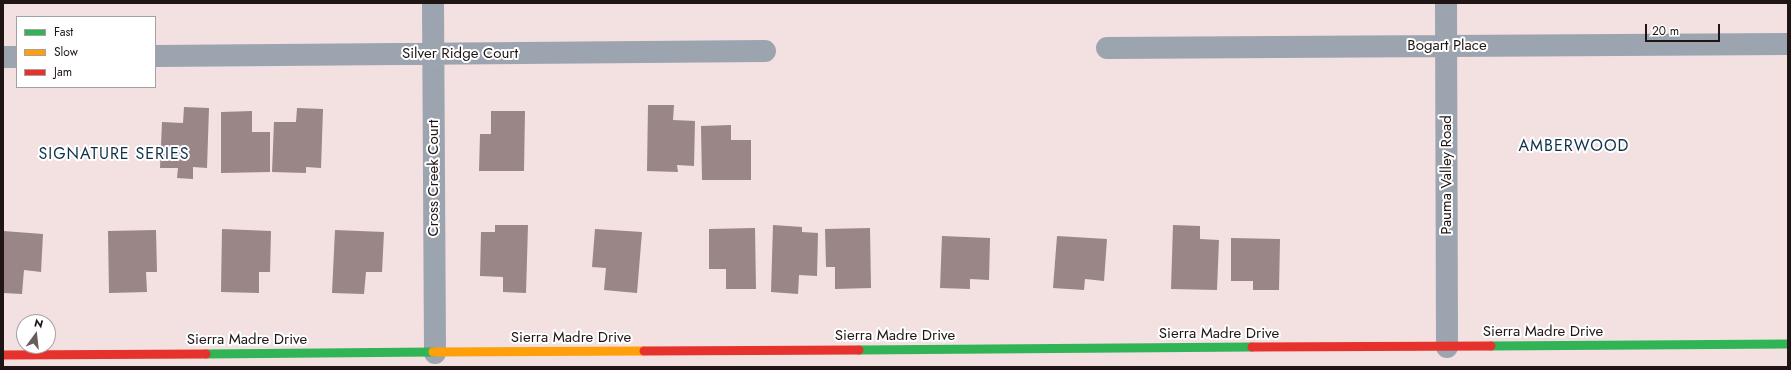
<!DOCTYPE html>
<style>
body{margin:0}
#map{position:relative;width:1791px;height:370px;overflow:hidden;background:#f3e0e1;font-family:Jost,sans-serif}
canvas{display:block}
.frame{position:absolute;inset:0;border:4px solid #201515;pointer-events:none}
.legend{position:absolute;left:16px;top:16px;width:140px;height:72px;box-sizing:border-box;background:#fff;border:1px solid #a6a1a1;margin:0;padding:5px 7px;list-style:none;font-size:12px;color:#201515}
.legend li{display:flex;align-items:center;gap:8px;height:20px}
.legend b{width:20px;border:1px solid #a6a1a1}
.north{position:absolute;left:16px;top:314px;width:40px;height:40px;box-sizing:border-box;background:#fff;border:1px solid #a6a1a1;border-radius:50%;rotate:15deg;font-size:11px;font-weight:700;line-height:16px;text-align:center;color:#201515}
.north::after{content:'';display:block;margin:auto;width:14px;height:18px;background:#6a5c5c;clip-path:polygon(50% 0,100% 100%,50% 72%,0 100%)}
.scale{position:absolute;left:1645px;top:24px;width:75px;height:18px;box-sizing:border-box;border:2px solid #201515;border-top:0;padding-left:5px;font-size:12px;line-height:14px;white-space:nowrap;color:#201515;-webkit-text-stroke:3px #fff;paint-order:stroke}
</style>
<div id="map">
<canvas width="1791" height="370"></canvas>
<div class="frame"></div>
<ul class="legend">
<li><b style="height:5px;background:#30b455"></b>Fast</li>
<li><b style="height:5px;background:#ff9f0a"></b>Slow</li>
<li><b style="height:5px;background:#e5322d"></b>Jam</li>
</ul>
<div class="north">N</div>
<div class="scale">20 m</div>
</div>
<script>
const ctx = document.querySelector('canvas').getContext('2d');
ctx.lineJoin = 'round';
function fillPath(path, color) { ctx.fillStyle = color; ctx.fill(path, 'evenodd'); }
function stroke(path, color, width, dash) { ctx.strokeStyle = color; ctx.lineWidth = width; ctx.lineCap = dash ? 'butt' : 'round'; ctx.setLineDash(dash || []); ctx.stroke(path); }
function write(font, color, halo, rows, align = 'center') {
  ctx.font = font + ' Jost,sans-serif'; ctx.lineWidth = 4; ctx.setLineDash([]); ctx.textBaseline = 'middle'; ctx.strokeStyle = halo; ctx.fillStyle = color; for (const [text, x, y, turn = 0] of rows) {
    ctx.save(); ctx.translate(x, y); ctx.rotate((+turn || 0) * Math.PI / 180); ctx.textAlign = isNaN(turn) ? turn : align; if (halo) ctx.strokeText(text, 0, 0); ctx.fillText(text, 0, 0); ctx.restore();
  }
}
fillPath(new Path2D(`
 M 648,105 L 674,105 L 673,120 L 695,121 L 694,166 L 677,165 L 678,172 L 647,171 Z
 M 184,107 L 209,108 L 207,168 L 193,167 L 193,179 L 177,178 L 178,168 L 160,168 L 162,122 L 183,123 Z
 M 297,108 L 323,109 L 321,168 L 306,167 L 306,173 L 272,172 L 274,122 L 296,122 Z
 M 252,111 L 252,132 L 270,132 L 270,172 L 221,173 L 221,112 Z
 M 491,111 L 525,111 L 524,171 L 479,171 L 480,134 L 491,134 Z
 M 731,125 L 731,140 L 751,140 L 751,180 L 702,180 L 701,126 Z
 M 495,225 L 528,225 L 526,293 L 503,292 L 503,277 L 480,276 L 481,232 L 495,232 Z
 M 773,225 L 802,227 L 802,232 L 818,233 L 817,276 L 799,275 L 798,294 L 771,292 Z
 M 1173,225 L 1200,226 L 1200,239 L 1219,240 L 1217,290 L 1171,289 Z
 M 755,228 L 756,289 L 726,289 L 726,269 L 709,269 L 709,229 Z
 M 870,228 L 871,288 L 835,289 L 835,267 L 826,267 L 825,229 Z
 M 222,229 L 271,231 L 270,272 L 259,272 L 259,293 L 221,292 Z
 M 595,229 L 642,232 L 637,293 L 604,290 L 606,268 L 592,267 Z
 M 156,230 L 157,272 L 146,272 L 147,292 L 109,293 L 108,231 Z
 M 335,230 L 384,232 L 382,272 L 366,272 L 364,294 L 332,293 Z
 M 3,231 L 43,234 L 41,272 L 24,270 L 22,294 L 3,293 Z
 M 942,236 L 990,238 L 989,280 L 970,279 L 970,289 L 940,288 Z
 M 1057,236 L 1107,239 L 1104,281 L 1085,279 L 1084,290 L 1053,288 Z
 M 1231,238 L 1280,239 L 1279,290 L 1253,290 L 1253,281 L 1231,281 Z`), '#9a8587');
stroke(new Path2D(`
 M 433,3 L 435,353
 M 1446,3 L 1447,347
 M 1107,48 L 1788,44
 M 155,56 L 765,51
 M 3,57 L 17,57`), '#9ba4af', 22);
stroke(new Path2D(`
 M 1491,346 L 1788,344
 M 859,350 L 1252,347
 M 206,354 L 433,352`), '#30b455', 9);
stroke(new Path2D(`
 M 433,352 L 644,351`), '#ff9f0a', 9);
stroke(new Path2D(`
 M 1252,347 L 1491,346
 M 644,351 L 859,350
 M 3,355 L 206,354`), '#e5322d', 9);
write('15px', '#201515', '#fff', [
 ["Bogart Place",1447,46],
 ["Silver Ridge Court",460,54],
 ["Pauma Valley Road",1447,175,-90],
 ["Cross Creek Court",434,178,-90],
 ["Sierra Madre Drive",1543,332],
 ["Sierra Madre Drive",1219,334],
 ["Sierra Madre Drive",895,336],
 ["Sierra Madre Drive",571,338],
 ["Sierra Madre Drive",247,340]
]);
ctx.letterSpacing = '1px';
write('16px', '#0f324b', '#fff', [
 ["AMBERWOOD",1574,147],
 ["SIGNATURE SERIES",114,155]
]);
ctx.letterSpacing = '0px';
</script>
